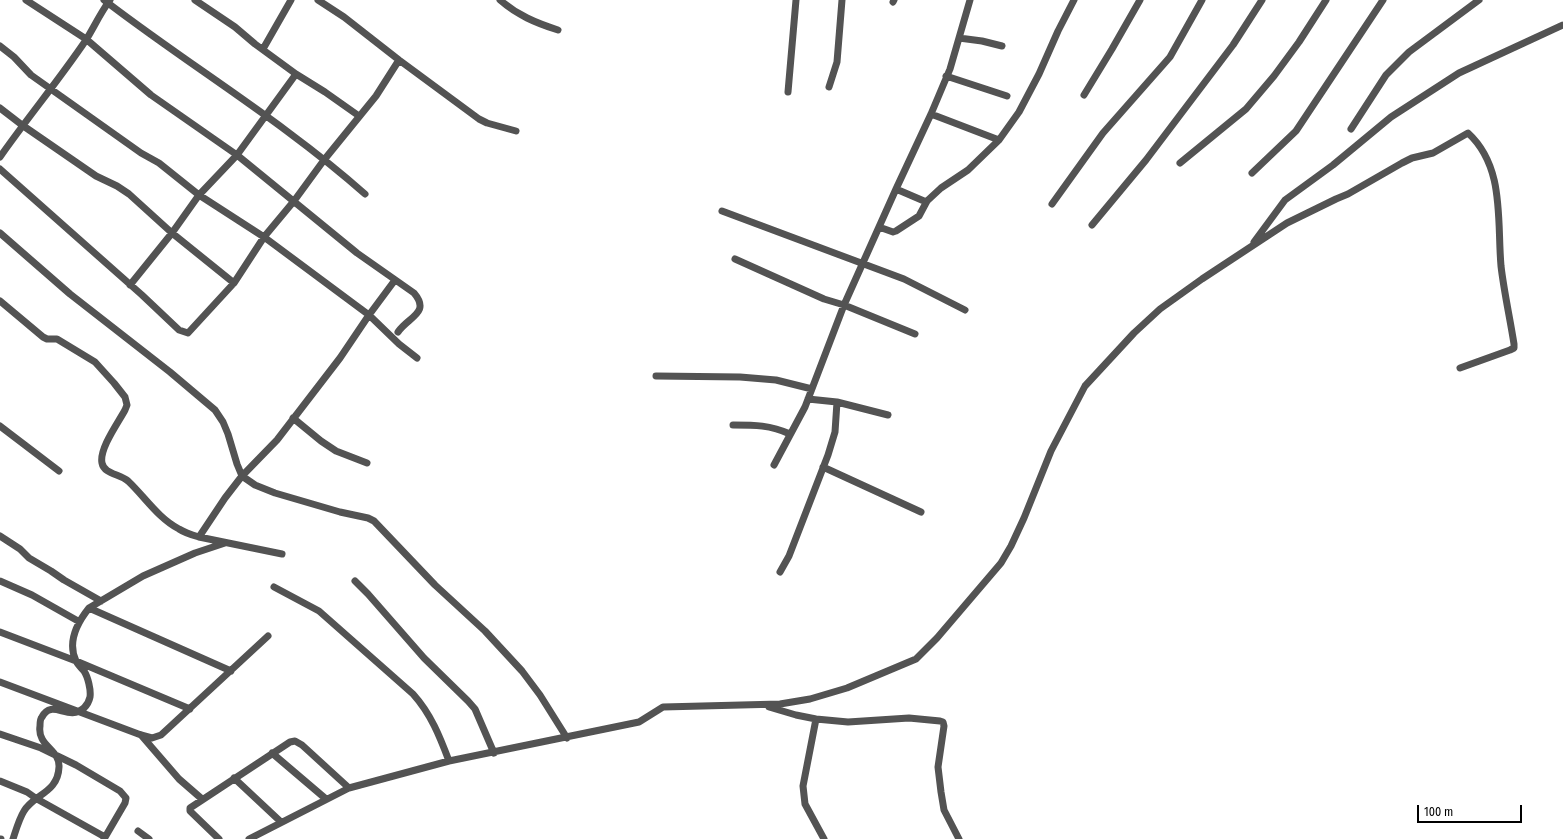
<!DOCTYPE html>
<style>
body{margin:0}
#map{position:relative;width:1563px;height:839px;overflow:hidden;background:#fff;font-family:"Fira Sans Condensed",sans-serif}
canvas{display:block}
.scale{position:absolute;left:1417px;top:805px;width:105px;height:18px;box-sizing:border-box;border:2px solid #000;border-top:0;padding-left:5px;font-size:12px;line-height:14px;white-space:nowrap;color:#000;-webkit-text-stroke:3px #fff;paint-order:stroke}
</style>
<div id="map">
<canvas width="1563" height="839"></canvas>
<div class="scale">100 m</div>
</div>
<script>
const ctx = document.querySelector('canvas').getContext('2d');
ctx.lineJoin = 'round';
function stroke(path, color, width, dash) { ctx.strokeStyle = color; ctx.lineWidth = width; ctx.lineCap = dash ? 'butt' : 'round'; ctx.setLineDash(dash || []); ctx.stroke(path); }
stroke(new Path2D(`
 M 26,0 L 86,39 L 151,95 L 237,155 L 357,253 L 414,293 C 431,313 408,317 398,332
 M 104,0 C 190,66 284,122 365,194
 M 195,0 L 235,27 L 255,44 L 296,74 L 325,92 L 359,116
 M 318,0 L 344,17 L 399,60 L 479,119 L 487,123 L 516,131
 M 500,0 C 517,15 536,23 558,30
 M 893,2 L 894,0
 M 959,38 L 982,41 L 1002,46
 M 0,46 L 14,57 L 31,75 L 141,153 L 159,163 L 199,195 L 264,237 L 369,315 L 399,344 L 417,358
 M 263,49 L 291,0
 M 946,76 L 1007,96
 M 829,87 L 837,62 L 842,0
 M 788,92 L 796,0
 M 1084,95 L 1112,49 L 1140,0
 M 0,108 L 22,125 L 96,176 L 117,186 L 129,194 L 172,233 L 234,283
 M 931,114 L 999,140
 M 1351,129 L 1386,75 L 1409,52 L 1479,0
 M 0,157 C 28,117 59,80 86,40 C 94,27 101,12 110,0
 M 1180,163 L 1246,109 L 1274,76 L 1299,42 L 1326,0
 M 0,169 L 142,295 L 179,330 L 188,333 L 234,283 L 264,237 L 294,201 L 324,160 L 376,96 L 399,60
 M 1252,173 L 1296,131 L 1383,0
 M 896,189 L 924,201 L 927,201
 M 1052,204 L 1103,133 L 1170,57 L 1202,0
 M 722,211 L 904,279 L 965,310
 M 1092,225 L 1146,160 L 1233,45 L 1262,0
 M 879,227 L 893,232 L 896,231 L 919,216 L 927,201 L 941,188 L 968,170 L 999,140 L 1019,112 L 1039,74 L 1058,31 L 1074,0
 M 0,233 L 70,294 L 170,372 L 215,410 L 223,422 L 228,434 L 237,464 L 242,476 L 255,485 L 275,493 L 340,512 L 368,518 L 374,521 L 435,585 L 485,631 L 522,671 L 540,695 L 567,738
 M 1254,242 L 1285,200 L 1333,165 L 1391,117 L 1459,73 L 1563,25
 M 735,259 L 824,299 L 844,305 L 915,334
 M 130,285 L 172,233 L 199,195 L 237,155 L 296,74
 M 0,301 L 43,337 L 47,339 L 57,339 L 95,362 L 114,383 L 125,397 L 127,405 L 125,410 C 118,423 99,449 102,463 C 104,474 120,474 128,481 C 145,497 158,518 179,529 C 185,533 192,535 199,537 L 282,554
 M 656,376 L 740,377 L 776,380 L 812,389
 M 808,399 L 837,402 L 888,415
 M 293,418 L 321,441 L 336,451 L 367,463
 M 733,425 C 755,425 770,425 790,434
 M 0,426 L 59,471
 M 774,465 L 805,407 L 844,305 L 896,189 L 931,114 L 950,69 L 970,0
 M 823,467 L 921,512
 M 0,536 L 20,549 L 29,558 L 51,571 L 64,580 L 101,601
 M 199,537 L 225,498 L 242,476 L 277,440 L 340,358 L 369,315 L 395,280
 M 780,572 L 789,556 L 828,455 L 835,432 L 837,402
 M 0,581 L 32,595 L 78,621
 M 355,581 L 368,594 L 424,658 L 468,701 L 475,709 L 494,753
 M 274,587 L 319,611 L 413,694 C 431,714 440,737 449,761
 M 89,608 L 143,576 L 195,553 L 225,543
 M 0,632 L 76,661 L 190,709
 M 0,682 L 141,735 L 152,738 L 161,735 L 268,636
 M 769,707 L 796,715 L 816,719 L 848,722 L 909,718 L 940,721 L 943,722 L 944,726 L 938,767 L 941,792 L 944,810 L 959,839
 M 816,719 L 803,786 L 805,804 L 824,839
 M 0,734 L 41,748 L 76,765 L 120,791 L 126,798 L 125,803 L 104,839
 M 141,735 L 179,779 L 202,799
 M 272,753 L 326,799
 M 234,778 L 281,822
 M 0,781 L 27,792 L 37,799 L 105,837
 M 138,831 L 149,839
 M 0,839 L 1,839
 M 13,839 C 16,830 19,819 24,811 C 34,794 58,793 59,767 C 60,749 37,746 40,726 C 40,723 40,719 42,717 C 52,698 68,722 84,708 C 87,705 89,702 90,697 C 91,690 88,677 84,671 C 81,668 78,665 76,661 C 67,642 77,623 89,608 L 231,671
 M 219,839 L 190,811 L 190,808 L 290,742 L 295,741 L 302,745 L 349,788
 M 249,839 L 349,788 L 449,761 L 639,722 L 663,707 L 780,704 L 810,699 L 847,688 L 916,659 L 937,638 L 1001,563 L 1011,546 L 1024,518 L 1051,451 L 1085,386 L 1134,333 L 1160,309 L 1202,279 L 1287,223 L 1336,199 L 1348,194 L 1402,163 L 1412,158 L 1433,153 L 1468,133 C 1505,167 1497,220 1501,266 C 1504,292 1510,318 1514,344 L 1514,348 L 1510,350 L 1460,368`), '#535353', 7);
</script>
